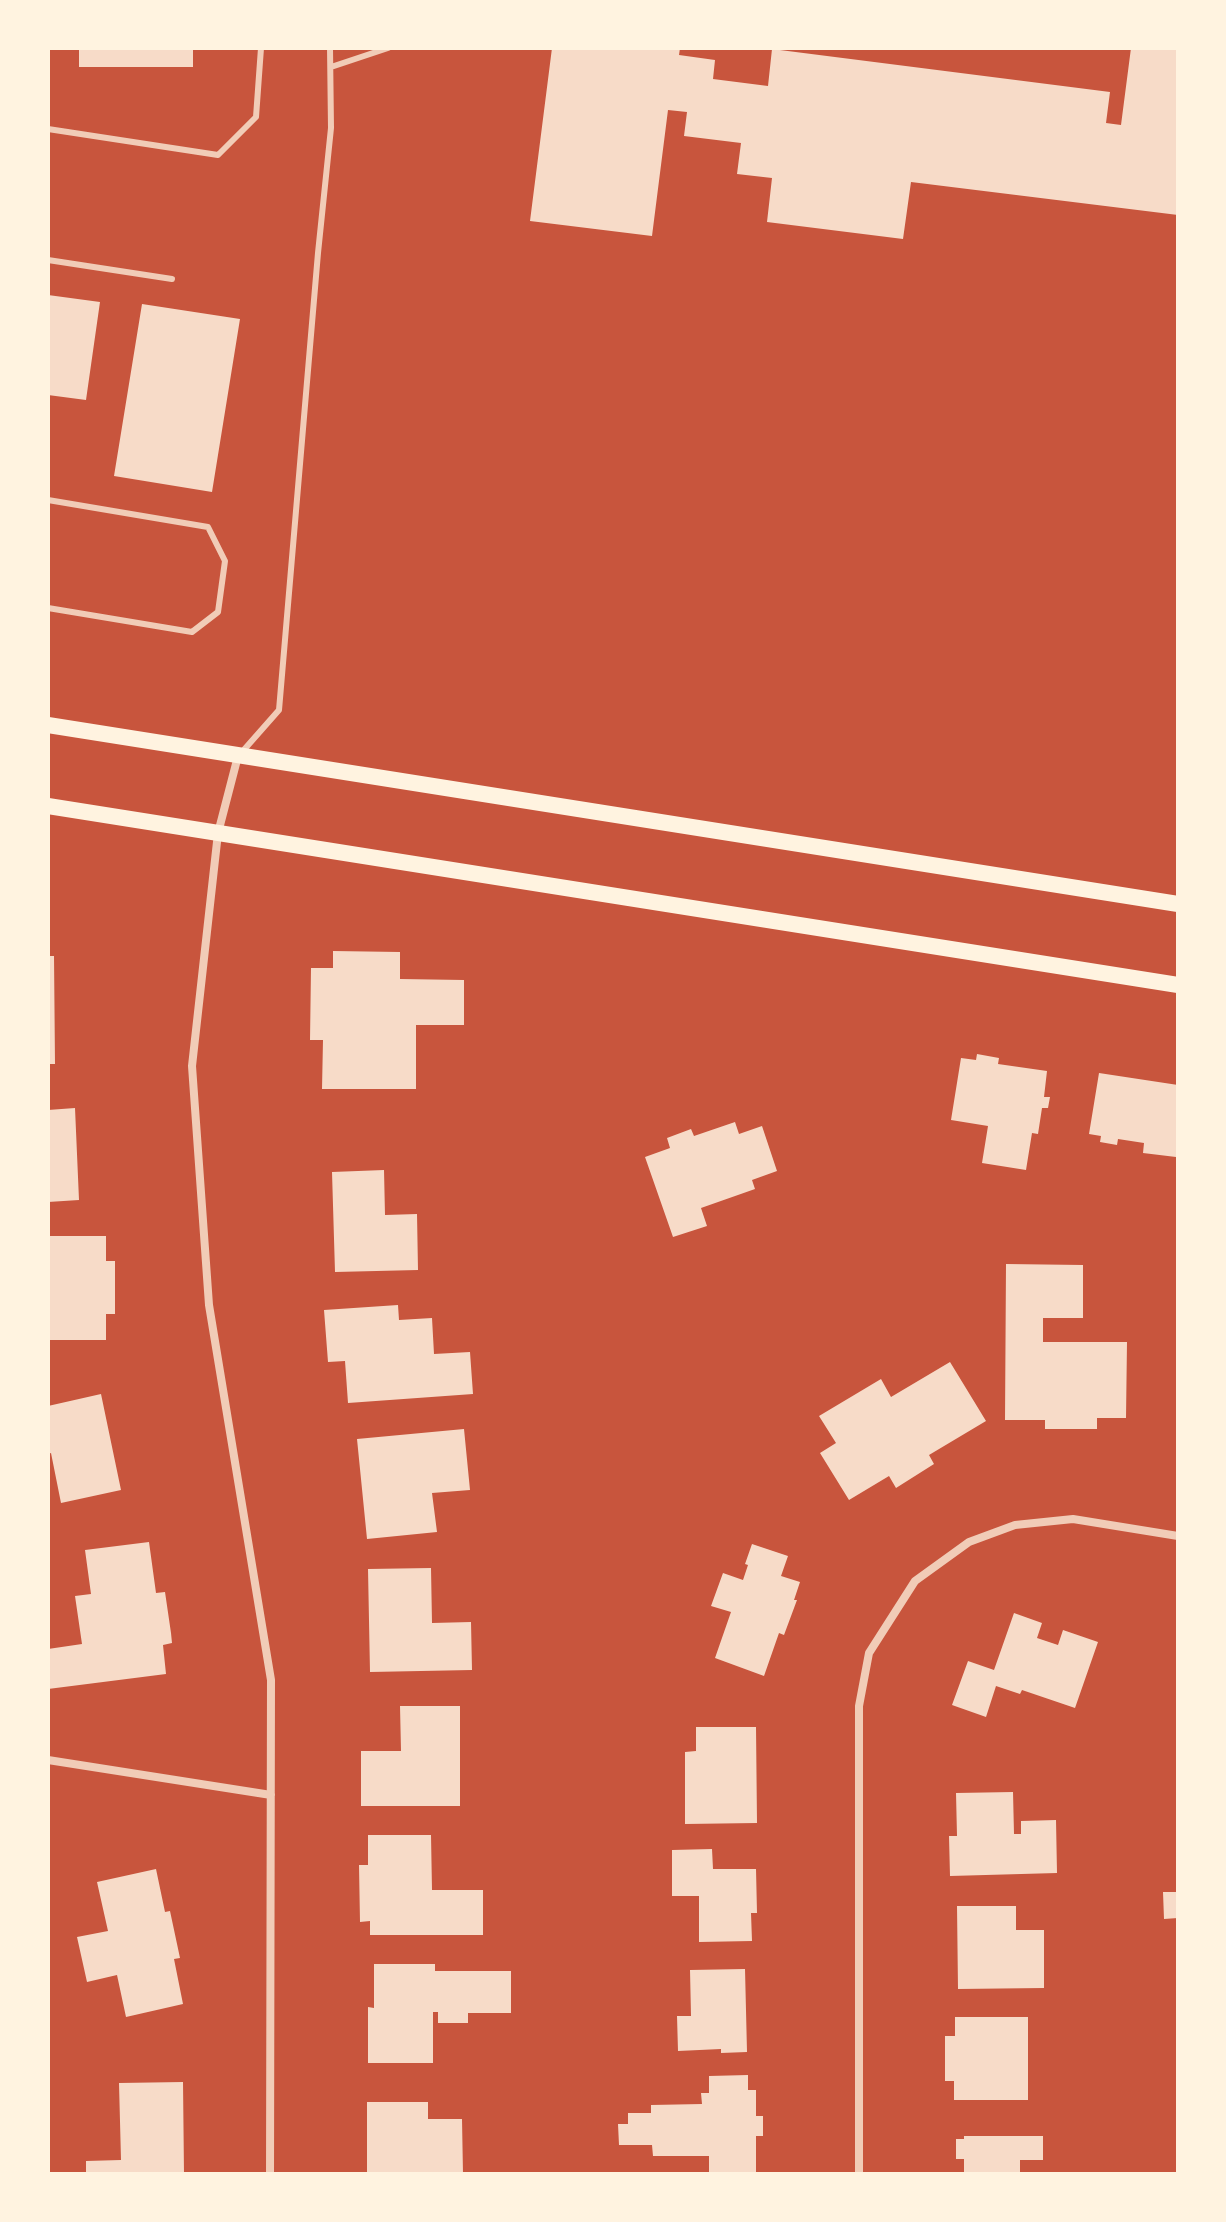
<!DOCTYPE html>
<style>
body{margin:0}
#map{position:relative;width:1226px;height:2222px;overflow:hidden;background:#c8553d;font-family:Mulish,sans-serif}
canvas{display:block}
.frame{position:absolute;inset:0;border:50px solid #fff3e0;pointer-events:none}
</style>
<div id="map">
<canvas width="1226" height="2222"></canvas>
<div class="frame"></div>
</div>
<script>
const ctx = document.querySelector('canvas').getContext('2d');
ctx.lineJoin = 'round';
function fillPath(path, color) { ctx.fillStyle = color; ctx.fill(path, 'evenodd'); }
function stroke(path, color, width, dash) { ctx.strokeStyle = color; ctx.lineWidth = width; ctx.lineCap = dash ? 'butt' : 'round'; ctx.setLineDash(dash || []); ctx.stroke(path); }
fillPath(new Path2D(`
 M 79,48 L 193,48 L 193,67 L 79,67 Z
 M 552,48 L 680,48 L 679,55 L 715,60 L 713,79 L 768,86 L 772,49 L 1110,92 L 1106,123 L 1121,125 L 1131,48 L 1178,48 L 1178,215 L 911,182 L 903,239 L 767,222 L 772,178 L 737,174 L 741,143 L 684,136 L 687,112 L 668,110 L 652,236 L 530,221 Z
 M 48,295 L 100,302 L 86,400 L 48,395 Z
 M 142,304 L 240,319 L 212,492 L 114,476 Z
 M 333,951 L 400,952 L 400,979 L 464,980 L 464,1025 L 416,1025 L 416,1089 L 322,1089 L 323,1040 L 310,1040 L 311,968 L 333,968 Z
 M 48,956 L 54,956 L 55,1064 L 48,1064 Z
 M 977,1054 L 999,1058 L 998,1064 L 1047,1071 L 1044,1097 L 1050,1097 L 1048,1108 L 1042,1108 L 1038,1134 L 1032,1133 L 1026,1170 L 982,1163 L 988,1126 L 951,1120 L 961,1058 L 976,1060 Z
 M 1099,1073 L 1178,1085 L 1178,1144 L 1176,1157 L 1143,1153 L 1144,1143 L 1118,1139 L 1117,1145 L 1100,1142 L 1101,1136 L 1089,1134 Z
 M 75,1108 L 79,1200 L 48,1202 L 48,1110 Z
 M 735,1122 L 739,1134 L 762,1126 L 777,1171 L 752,1180 L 755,1189 L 701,1208 L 707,1226 L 673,1237 L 645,1157 L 670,1148 L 667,1138 L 691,1129 L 694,1136 Z
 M 384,1170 L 385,1215 L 417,1214 L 418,1270 L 335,1272 L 332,1172 Z
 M 48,1236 L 106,1236 L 106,1261 L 115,1261 L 115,1314 L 106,1314 L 106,1340 L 48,1340 Z
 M 1006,1264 L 1083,1265 L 1083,1318 L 1043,1318 L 1043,1342 L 1127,1342 L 1126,1418 L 1097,1418 L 1097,1429 L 1045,1429 L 1045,1420 L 1005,1420 Z
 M 398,1305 L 399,1320 L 432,1318 L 434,1354 L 470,1352 L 473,1394 L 348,1403 L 345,1361 L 328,1362 L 324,1310 Z
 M 950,1362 L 986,1421 L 929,1455 L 934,1464 L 896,1488 L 889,1476 L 849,1500 L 820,1453 L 836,1443 L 819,1416 L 881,1379 L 891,1397 Z
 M 101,1394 L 121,1490 L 61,1503 L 51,1453 L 48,1454 L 48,1406 Z
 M 464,1429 L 470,1490 L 432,1493 L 437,1532 L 367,1539 L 357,1439 Z
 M 149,1542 L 156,1593 L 165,1592 L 171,1633 L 172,1643 L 163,1645 L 166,1674 L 48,1689 L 48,1649 L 82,1644 L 75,1596 L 91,1594 L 85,1550 Z
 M 752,1544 L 788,1556 L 781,1576 L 800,1582 L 794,1600 L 797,1600 L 784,1635 L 779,1633 L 764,1676 L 715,1658 L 731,1612 L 711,1606 L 723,1573 L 743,1580 L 748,1565 L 745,1564 Z
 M 431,1568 L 432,1623 L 471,1622 L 472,1670 L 370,1672 L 368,1569 Z
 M 1014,1613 L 1042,1623 L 1037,1638 L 1058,1645 L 1063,1630 L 1098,1642 L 1075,1708 L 1022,1690 L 1020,1694 L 996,1686 L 986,1717 L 952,1705 L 968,1661 L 994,1670 Z
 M 400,1706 L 460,1706 L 460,1806 L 361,1806 L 361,1751 L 401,1751 Z
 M 696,1727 L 756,1727 L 757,1823 L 685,1824 L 685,1752 L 696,1751 Z
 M 1013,1792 L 1014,1834 L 1021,1834 L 1021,1821 L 1056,1820 L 1057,1873 L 950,1876 L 949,1836 L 957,1836 L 956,1793 Z
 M 368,1835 L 431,1835 L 432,1890 L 483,1890 L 483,1935 L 370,1935 L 370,1921 L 360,1922 L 359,1865 L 368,1865 Z
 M 712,1849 L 713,1869 L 756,1869 L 757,1913 L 751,1913 L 752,1941 L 699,1942 L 699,1896 L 672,1896 L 672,1850 Z
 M 156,1869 L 165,1912 L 170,1911 L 180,1958 L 174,1959 L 183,2004 L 126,2017 L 117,1975 L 87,1982 L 77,1937 L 108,1931 L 97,1882 Z
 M 1163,1892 L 1178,1892 L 1178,1918 L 1164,1919 Z
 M 957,1906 L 1016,1906 L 1016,1930 L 1044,1930 L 1044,1988 L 958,1989 Z
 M 374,1964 L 435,1964 L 435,1971 L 511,1971 L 511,2013 L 468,2013 L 468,2023 L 438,2023 L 438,2012 L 433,2012 L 433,2063 L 368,2063 L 368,2007 L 374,2008 Z
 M 745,1969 L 747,2052 L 721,2053 L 721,2049 L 678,2051 L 677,2016 L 691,2016 L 690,1970 Z
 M 955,2017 L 1028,2017 L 1028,2100 L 954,2100 L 954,2081 L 945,2081 L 945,2036 L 955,2036 Z
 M 748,2075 L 748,2090 L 756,2090 L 756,2116 L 763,2116 L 763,2136 L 756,2136 L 756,2174 L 709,2174 L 709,2156 L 653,2156 L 652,2145 L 619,2145 L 618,2124 L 628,2124 L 628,2113 L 651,2113 L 651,2105 L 702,2104 L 701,2093 L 709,2093 L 709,2076 Z
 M 183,2082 L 184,2174 L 86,2174 L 86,2161 L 121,2160 L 119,2083 Z
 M 367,2102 L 428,2102 L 428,2119 L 462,2119 L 463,2174 L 367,2174 Z
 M 964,2136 L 1043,2136 L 1043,2160 L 1020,2160 L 1020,2174 L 964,2174 L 964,2159 L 956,2159 L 956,2139 L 964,2139 Z`), '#f7dbc8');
stroke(new Path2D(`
 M 331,67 L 388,48
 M 48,129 L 218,155 L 256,117 L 261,48
 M 48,260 L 172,279
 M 48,500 L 208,527 L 225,561 L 218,612 L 192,632 L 48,608
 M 242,752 L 279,710 L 318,253 L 331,128 L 330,48`), '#f1ccb7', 6);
stroke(new Path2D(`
 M 238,756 L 218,833 L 192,1066 L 209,1305 L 271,1680 L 270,2174
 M 48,1760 L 271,1795
 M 859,2174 L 859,1706 L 869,1653 L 915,1581 L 969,1542 L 1015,1525 L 1073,1519 L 1178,1536`), '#f1ccb7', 8);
stroke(new Path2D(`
 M 48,725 L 1178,904
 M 48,806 L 1178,985`), '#fff3e0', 16);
</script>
